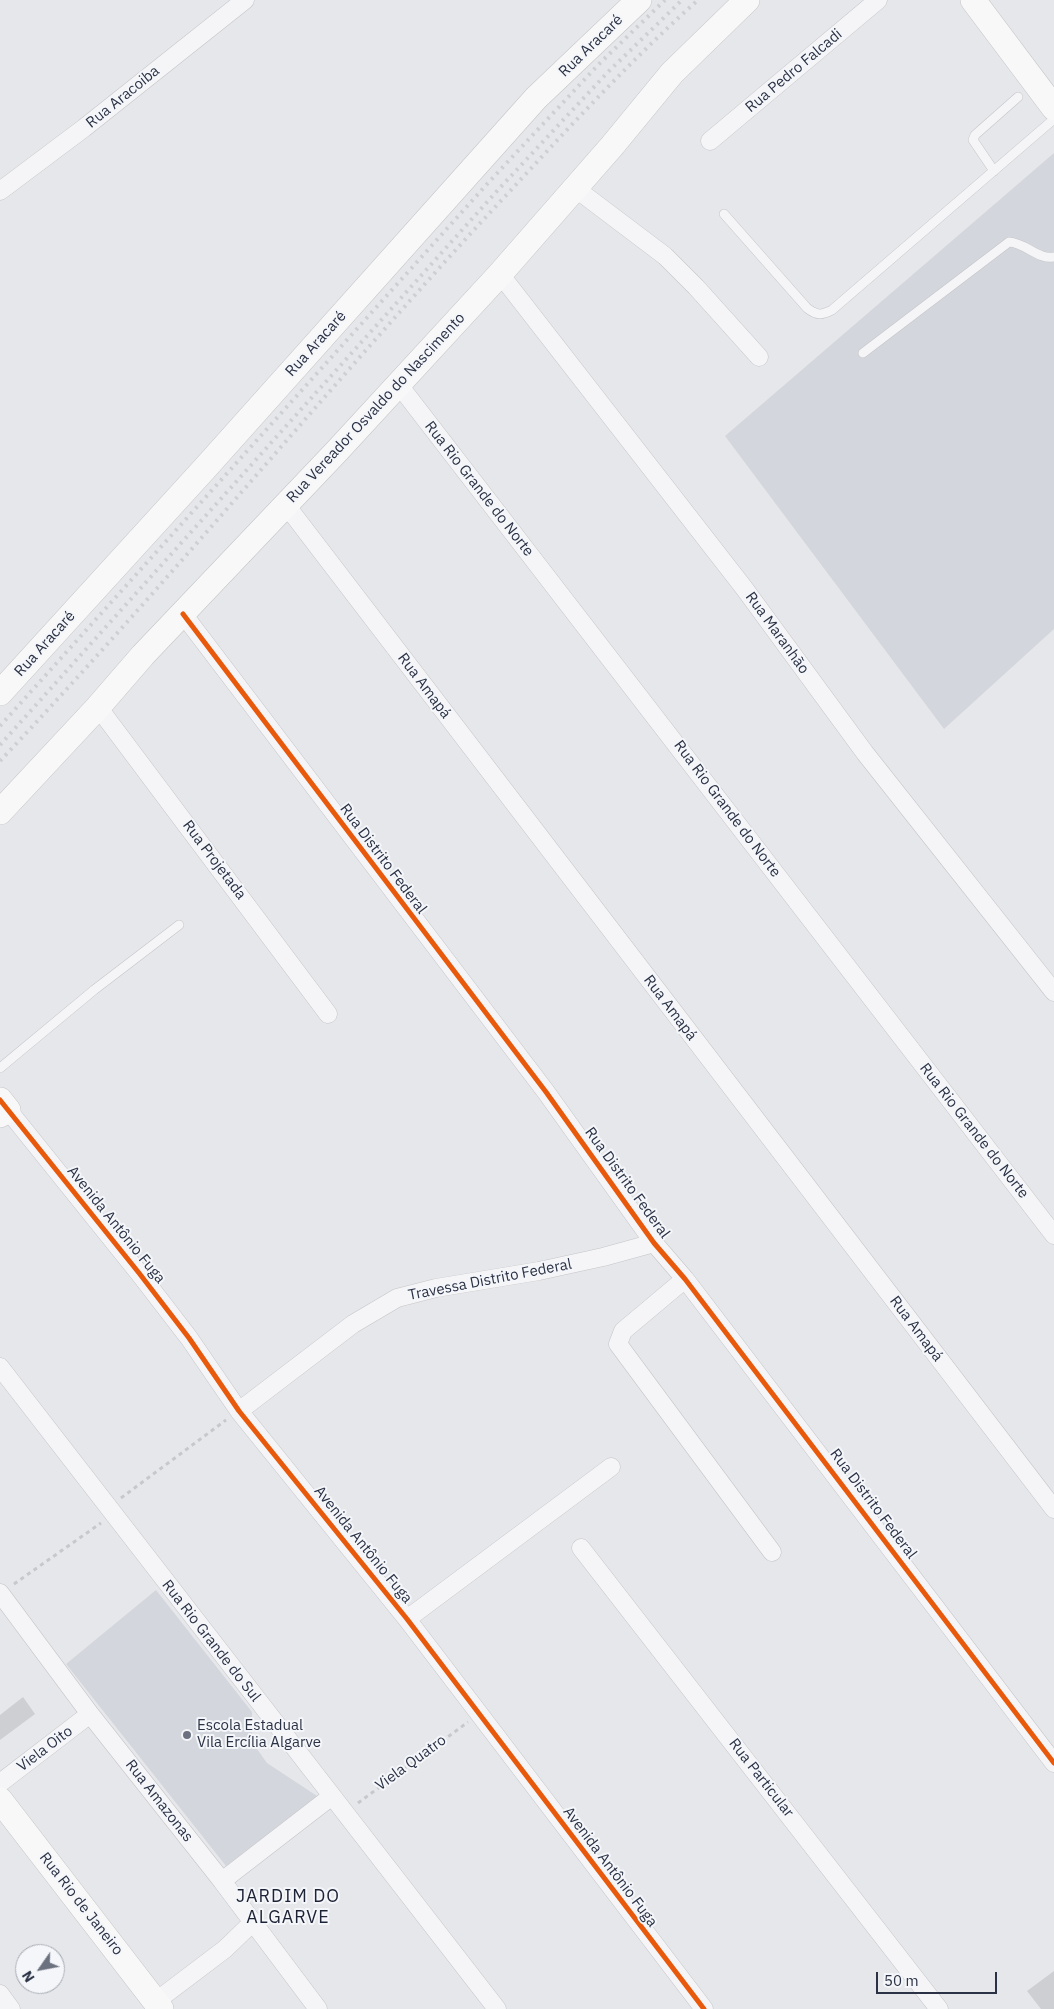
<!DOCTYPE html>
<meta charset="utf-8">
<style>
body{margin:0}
#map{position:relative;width:1054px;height:2009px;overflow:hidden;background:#e6e7ea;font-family:"IBM Plex Sans",sans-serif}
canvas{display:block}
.north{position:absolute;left:15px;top:1944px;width:50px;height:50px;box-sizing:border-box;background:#f4f6f9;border:1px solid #a4a8b1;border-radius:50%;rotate:237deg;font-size:14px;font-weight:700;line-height:20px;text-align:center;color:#2b3245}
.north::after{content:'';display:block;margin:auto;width:18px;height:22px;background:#6c717f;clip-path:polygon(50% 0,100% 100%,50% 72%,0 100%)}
.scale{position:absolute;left:876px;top:1972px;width:121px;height:22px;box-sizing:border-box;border:2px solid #2b3245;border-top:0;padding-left:6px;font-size:15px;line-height:18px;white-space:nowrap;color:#2b3245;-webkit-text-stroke:4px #f4f6f9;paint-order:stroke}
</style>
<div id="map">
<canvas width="1054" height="2009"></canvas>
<div class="north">N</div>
<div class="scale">50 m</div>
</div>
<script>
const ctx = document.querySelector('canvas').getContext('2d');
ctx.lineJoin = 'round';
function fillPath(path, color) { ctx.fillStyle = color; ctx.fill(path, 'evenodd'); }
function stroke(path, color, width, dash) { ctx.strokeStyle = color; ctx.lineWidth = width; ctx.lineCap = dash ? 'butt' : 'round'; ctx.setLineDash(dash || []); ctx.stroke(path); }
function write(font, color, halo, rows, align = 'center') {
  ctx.font = font + ' "IBM Plex Sans",sans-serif'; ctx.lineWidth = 4; ctx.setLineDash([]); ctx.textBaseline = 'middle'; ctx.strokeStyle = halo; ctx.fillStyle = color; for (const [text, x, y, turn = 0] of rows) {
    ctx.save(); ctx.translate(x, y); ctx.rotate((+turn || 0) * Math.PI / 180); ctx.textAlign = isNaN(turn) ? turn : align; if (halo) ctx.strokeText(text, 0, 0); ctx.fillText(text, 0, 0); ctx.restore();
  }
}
fillPath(new Path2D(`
 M 1054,153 L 1054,629 L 944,729 L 725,436 Z
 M 156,1590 L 252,1712 L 252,1742 L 267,1763 L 317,1796 L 226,1866 L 66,1664 Z`), '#d4d6dd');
fillPath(new Path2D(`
 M 23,1697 L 35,1714 L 0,1740 L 0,1715 Z
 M 1054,1971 L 1054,2009 L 1041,2009 L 1027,1991 Z`), '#cecfd3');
const lane = new Path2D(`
 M 994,171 L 973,140 L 975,135 L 1018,97
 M 724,214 L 807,308 C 817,316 822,315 832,310 L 1054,119
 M 863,353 L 1009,242 C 1026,243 1038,260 1054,257
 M 0,1068 L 94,990 L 179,925`);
const street = new Path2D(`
 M 710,141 L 878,0
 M 575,188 L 665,256 L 696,287 L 759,357
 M 0,191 L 84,128 L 245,0
 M 500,274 L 744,588 L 865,753 L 1054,992
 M 399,385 L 1054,1235
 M 286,505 L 1054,1509
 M 183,614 L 546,1092 L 654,1243 L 685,1279 L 1054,1763
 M 98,707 L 328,1014
 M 8,1110 L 139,1273 L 189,1338 L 239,1411 L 407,1619 L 704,2009
 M 685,1279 L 623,1331 L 618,1344 L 772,1552
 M 0,1367 L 497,2009
 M 239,1411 L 353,1324 L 397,1298 L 436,1288 L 539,1271 L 603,1257 L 654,1243
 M 581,1548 L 939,2009
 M 0,1593 L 90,1714 L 222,1881 L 318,2009
 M 407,1619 L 611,1467
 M 0,1783 L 90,1714
 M 222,1881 L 332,1796
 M 0,1994 L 11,2009
 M 155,2002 L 225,1949 L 253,1922`);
const secondary = new Path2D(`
 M 973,0 L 1054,108
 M 0,693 L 207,466 L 536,98 L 639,0
 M 0,812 L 98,707 L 143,655 L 337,451 L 500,274 L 612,146 L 672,73 L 747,0
 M 0,1100 L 8,1110 L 0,1115
 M 0,1800 L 161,2009`);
stroke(lane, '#c4c5c8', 10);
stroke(street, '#c4c5c8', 19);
stroke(secondary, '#c4c5c8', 26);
stroke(new Path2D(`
 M 121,1498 L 226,1420
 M 14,1584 L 101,1523
 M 358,1803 L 468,1722`), '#c7c8cc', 3, [4, 4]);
stroke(lane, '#f5f5f7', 9);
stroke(street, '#f5f5f7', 18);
stroke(secondary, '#f8f8f8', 25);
stroke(new Path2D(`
 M 0,726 L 488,183 L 598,65 L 665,0
 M 0,745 L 497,191 L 607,73 L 682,0
 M 0,761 C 166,585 320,397 484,219 C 554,144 622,68 698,0`), '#cecfd2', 4, [2.5, 5]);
stroke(new Path2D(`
 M 183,614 L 546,1092 L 654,1243 L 685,1279 L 1054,1763
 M 0,1100 L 139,1273 L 189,1338 L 239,1411 L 407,1619 L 704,2009`), '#e8590c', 5);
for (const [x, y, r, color] of [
 [187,1735,5,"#6c717f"]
]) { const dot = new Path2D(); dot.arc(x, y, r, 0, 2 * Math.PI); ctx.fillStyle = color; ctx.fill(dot); stroke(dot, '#f4f6f9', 2); }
write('15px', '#2b3245', '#f4f6f9', [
 ["Rua Aracaré",591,46,-44],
 ["Rua Pedro Falcadi",794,71,-40],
 ["Rua Aracoiba",123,97,-39],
 ["Rua Aracaré",316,344,-48],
 ["Rua Vereador Osvaldo do Nascimento",376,408,-47],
 ["Rua Rio Grande do Norte",479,489,52],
 ["Rua Maranhão",777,633,54],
 ["Rua Aracaré",45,644,-48],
 ["Rua Amapá",424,686,53],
 ["Rua Rio Grande do Norte",727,809,53],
 ["Rua Distrito Federal",383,859,53],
 ["Rua Projetada",214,860,53],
 ["Rua Amapá",670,1008,53],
 ["Rua Rio Grande do Norte",974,1131,52],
 ["Rua Distrito Federal",627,1183,54],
 ["Avenida Antônio Fuga",116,1225,51],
 ["Travessa Distrito Federal",490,1280,-11],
 ["Rua Amapá",916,1329,53],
 ["Rua Distrito Federal",873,1504,53],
 ["Avenida Antônio Fuga",363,1545,51],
 ["Rua Rio Grande do Sul",211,1641,52],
 ["Viela Oito",45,1749,-37],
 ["Viela Quatro",411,1763,-36],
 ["Rua Particular",761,1778,52],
 ["Rua Amazonas",159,1801,52],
 ["Avenida Antônio Fuga",610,1867,53],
 ["Rua Rio de Janeiro",81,1904,52]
]);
write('15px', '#2b3245', '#f4f6f9', [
 ["Escola Estadual",197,1726],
 ["Vila Ercília Algarve",197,1743]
], 'left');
ctx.letterSpacing = '1px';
write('18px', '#1d2336', '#f4f6f9', [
 ["JARDIM DO",288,1897],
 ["ALGARVE",288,1918]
]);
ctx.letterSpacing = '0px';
</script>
